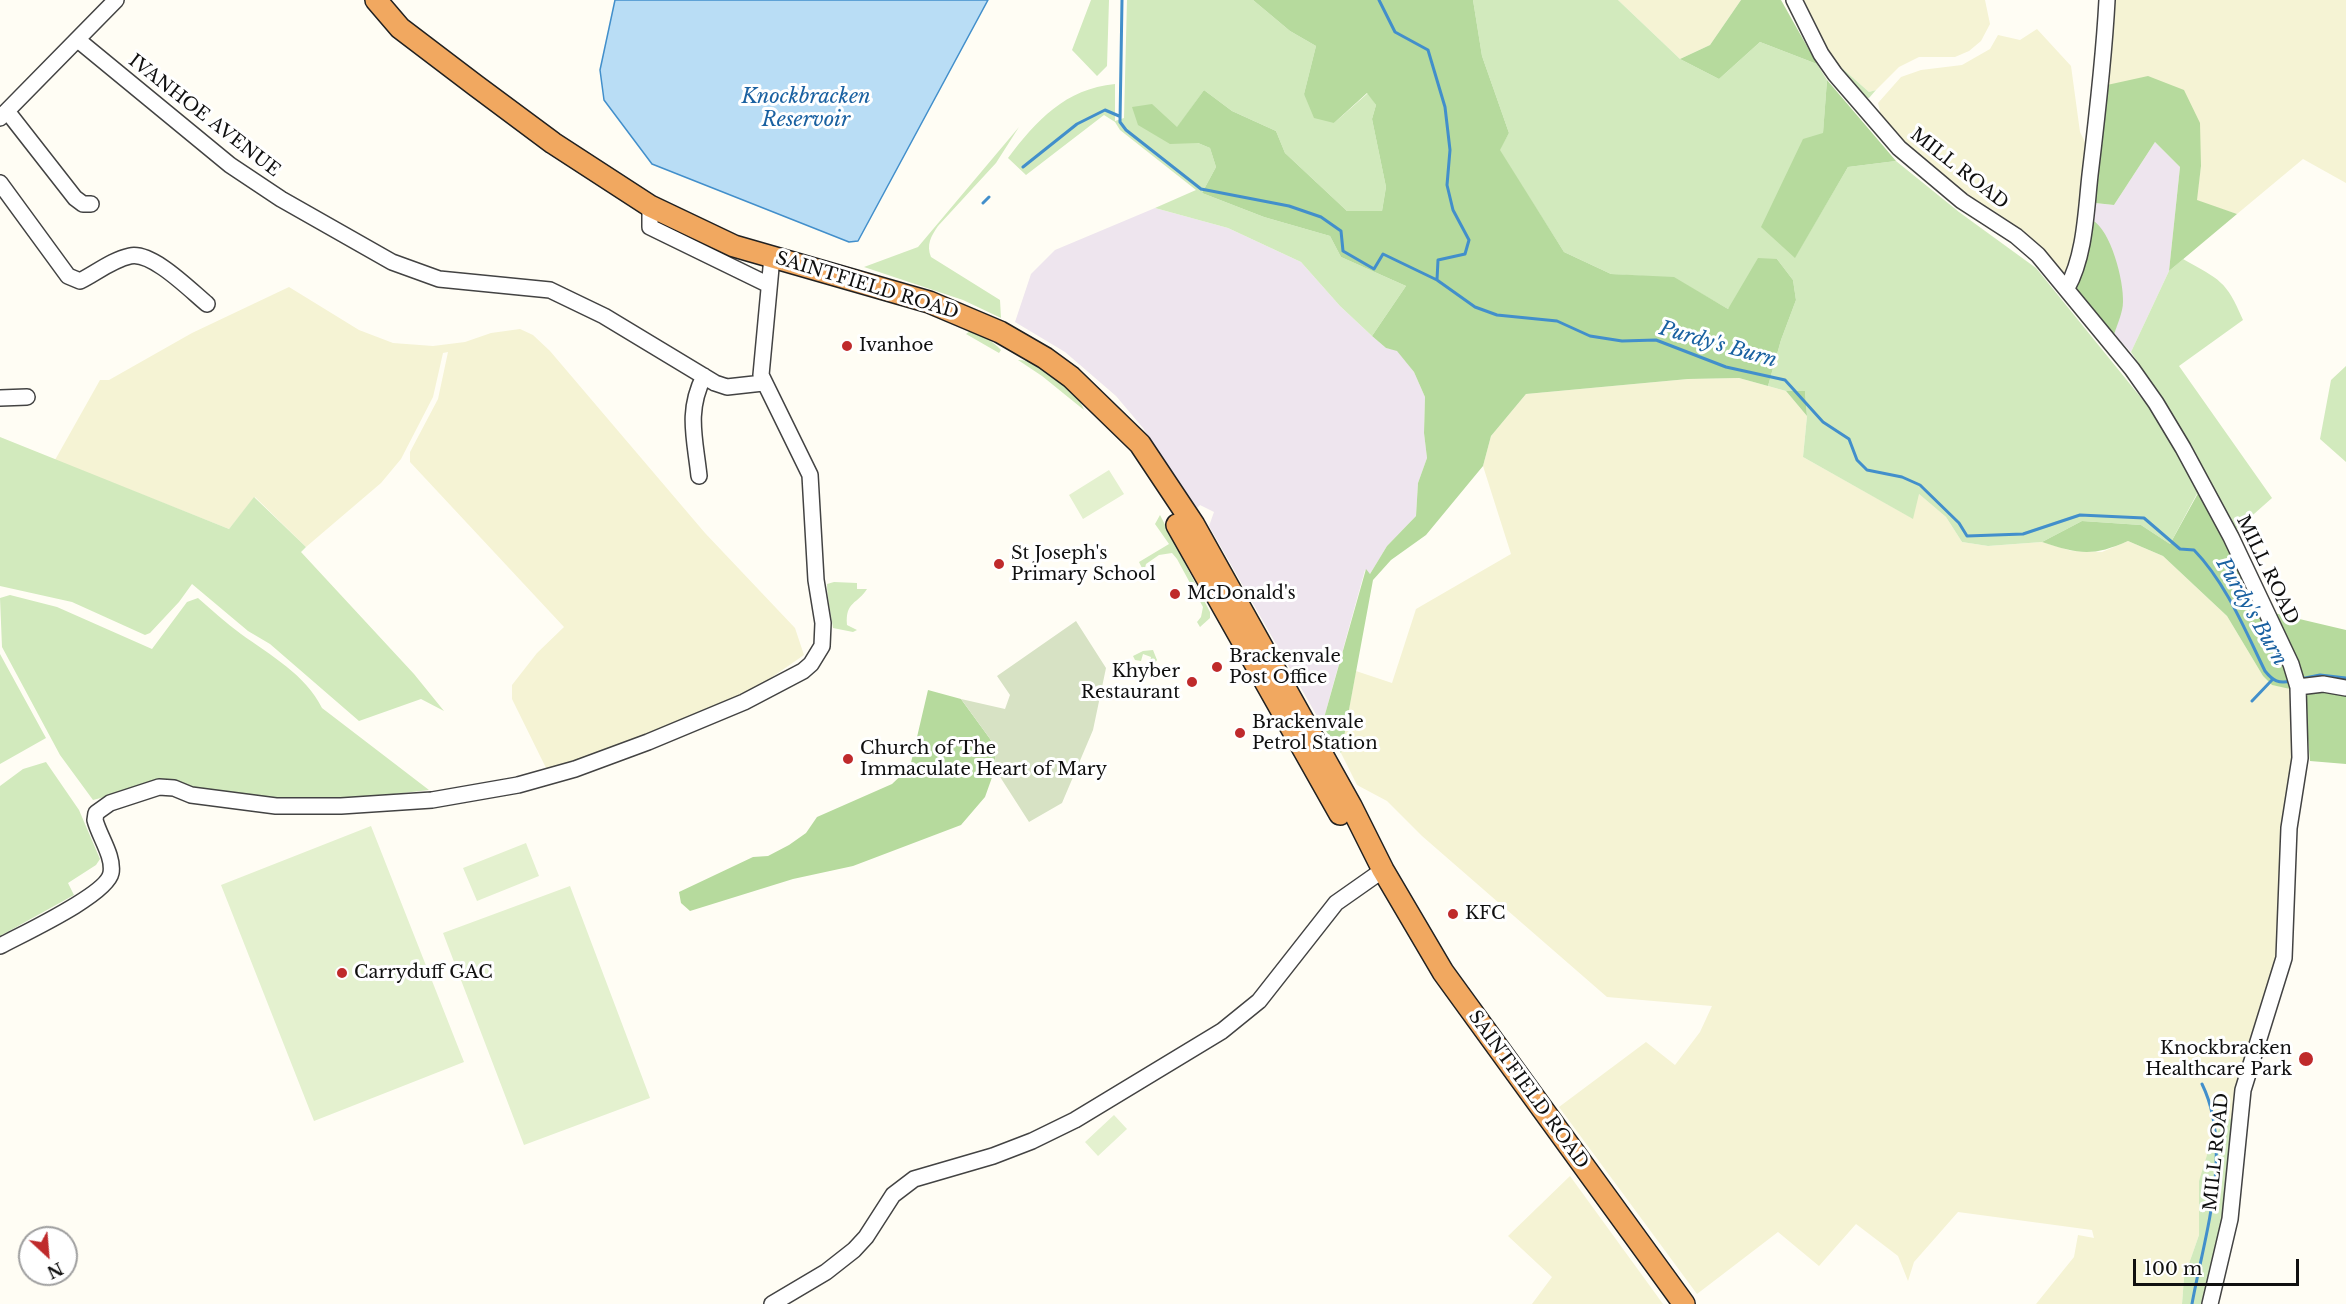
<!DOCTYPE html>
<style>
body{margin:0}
#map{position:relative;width:2346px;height:1304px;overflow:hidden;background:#fffdf4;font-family:"Libre Baskerville",serif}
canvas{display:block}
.north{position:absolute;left:18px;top:1226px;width:60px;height:60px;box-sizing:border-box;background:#fff;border:2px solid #9f9f9f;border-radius:50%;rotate:154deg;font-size:16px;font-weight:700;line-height:24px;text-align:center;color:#101010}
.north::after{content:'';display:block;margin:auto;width:21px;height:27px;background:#bf2a2b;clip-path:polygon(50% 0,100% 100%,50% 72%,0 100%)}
.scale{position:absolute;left:2133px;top:1259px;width:166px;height:27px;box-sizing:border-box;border:3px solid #101010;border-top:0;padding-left:8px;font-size:18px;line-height:21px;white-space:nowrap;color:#101010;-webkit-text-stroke:4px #fff;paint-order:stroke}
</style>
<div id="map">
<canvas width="2346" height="1304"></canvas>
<div class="north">N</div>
<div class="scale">100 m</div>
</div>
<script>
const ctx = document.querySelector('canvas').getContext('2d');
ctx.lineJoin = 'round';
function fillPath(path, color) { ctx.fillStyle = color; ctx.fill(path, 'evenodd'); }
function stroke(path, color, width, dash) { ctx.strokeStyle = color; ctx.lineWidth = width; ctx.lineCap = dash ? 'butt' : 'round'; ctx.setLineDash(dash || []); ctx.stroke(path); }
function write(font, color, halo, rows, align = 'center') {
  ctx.font = font + ' "Libre Baskerville",serif'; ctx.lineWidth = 6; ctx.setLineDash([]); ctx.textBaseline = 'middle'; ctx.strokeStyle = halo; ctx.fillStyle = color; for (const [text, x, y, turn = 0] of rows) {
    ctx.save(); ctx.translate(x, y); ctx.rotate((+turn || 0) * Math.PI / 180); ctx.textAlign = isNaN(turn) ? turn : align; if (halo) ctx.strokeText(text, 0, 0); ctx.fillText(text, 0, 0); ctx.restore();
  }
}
fillPath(new Path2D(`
 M 2155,142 L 2180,167 L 2169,271 L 2131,352 L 2114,335 L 2123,302 L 2092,220 L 2094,203 L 2114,205 Z
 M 1155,208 L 1228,228 L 1301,262 L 1340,306 L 1372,336 L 1386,348 L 1397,350 L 1414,372 L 1425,397 L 1424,433 L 1427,458 L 1418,483 L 1416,516 L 1387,546 L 1370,574 L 1365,570 L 1322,725 L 1209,526 L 1214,512 L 1200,505 L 1197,508 L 1143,428 L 1116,396 L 1065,352 L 1015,322 L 1031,274 L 1055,250 Z`), '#eee5ee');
fillPath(new Path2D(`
 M 1618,0 L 1741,0 L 1710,45 L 1680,59 Z
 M 1799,0 L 1985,0 L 1990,24 L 1981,41 L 1969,51 L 1955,57 L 1919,57 L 1899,67 L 1876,90 L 1869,92 L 1826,54 Z
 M 2113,0 L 2346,0 L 2346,183 L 2303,159 L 2237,214 L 2196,201 L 2201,166 L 2107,85 Z
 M 2037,29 L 2071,66 L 2080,132 L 2088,148 L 2073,260 L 2063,278 L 1951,188 L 1883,124 L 1878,103 L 1901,77 L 1921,70 L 1962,65 L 1990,49 L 1998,35 L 2020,40 Z
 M 289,287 L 359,330 L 393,343 L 433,346 L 465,342 L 491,333 L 520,329 L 533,335 L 550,351 L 705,533 L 795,628 L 804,655 L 765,682 L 705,712 L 616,748 L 547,770 L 512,699 L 512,685 L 537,653 L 564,627 L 410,462 L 410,452 L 438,399 L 448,352 L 443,353 L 433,397 L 401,459 L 381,483 L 306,547 L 255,497 L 229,529 L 55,460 L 100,380 L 109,380 L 192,333 Z
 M 1739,378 L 1786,391 L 1807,416 L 1803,457 L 1912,518 L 1918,493 L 1946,517 L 1962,542 L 1988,546 L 2042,542 L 2072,551 L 2102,552 L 2128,541 L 2163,556 L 2227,616 L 2263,676 L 2272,685 L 2290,688 L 2292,757 L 2279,957 L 2236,1115 L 2199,1181 L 2199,1235 L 2184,1278 L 2182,1304 L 2036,1304 L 2074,1257 L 2078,1235 L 2094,1238 L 2092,1230 L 1958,1212 L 1914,1262 L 1908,1281 L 1898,1256 L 1856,1224 L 1819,1266 L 1778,1232 L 1697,1294 L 1559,1107 L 1646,1042 L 1675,1065 L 1700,1032 L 1712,1006 L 1607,997 L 1422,836 L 1387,801 L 1357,785 L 1341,753 L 1356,671 L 1392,683 L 1416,609 L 1511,554 L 1483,466 L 1491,436 L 1526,394 L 1688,379 Z
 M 1570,1176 L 1663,1304 L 1532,1304 L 1552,1277 L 1508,1236 Z`), '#f5f3d4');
fillPath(new Path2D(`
 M 1091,0 L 1109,0 L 1107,66 L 1097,76 L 1072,50 Z
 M 1127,0 L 1253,0 L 1290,31 L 1316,46 L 1304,94 L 1334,123 L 1368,93 L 1376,105 L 1372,119 L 1386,187 L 1382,211 L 1347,211 L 1285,153 L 1276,131 L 1232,111 L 1204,90 L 1177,128 L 1184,143 L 1198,143 L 1210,148 L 1216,167 L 1202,193 L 1264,217 L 1330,236 L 1341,257 L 1406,286 L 1372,336 L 1340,306 L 1301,262 L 1228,228 L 1155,208 L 1196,190 L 1120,130 L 1115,122 L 1104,115 L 1026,175 L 1008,158 C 1037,120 1065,89 1115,84 L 1115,121 L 1124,118 Z
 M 1473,0 L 1618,0 L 1680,59 L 1719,79 L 1760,42 L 1817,64 L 1827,80 L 1823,134 L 1795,257 L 1848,167 L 1896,161 L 1959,212 L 2036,268 L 2151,410 L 2199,490 L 2170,544 L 2141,525 L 2082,521 L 2042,542 L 1988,546 L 1962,542 L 1946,517 L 1919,494 L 1913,519 L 1803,457 L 1807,416 L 1805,391 L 1786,391 L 1768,386 L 1781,340 L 1796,300 L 1793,280 L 1777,259 L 1728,309 L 1674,278 L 1611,274 L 1564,252 L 1499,150 L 1509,133 L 1482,56 Z
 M 1826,54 L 1869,92 L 1876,90 L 1869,98 L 1861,97 Z
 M 1019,127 L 996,163 L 938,226 C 931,236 926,245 931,257 L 1000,300 L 1001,318 L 963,300 L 864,267 L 918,247 Z
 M 2183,259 C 2220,280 2226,280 2243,320 L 2179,366 L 2272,498 L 2237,529 L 2163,400 L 2131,352 L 2169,271 Z
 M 970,331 C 982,335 992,340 1001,350 L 999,353 L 966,334 Z
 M 1018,360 C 1037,359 1079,391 1084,410 L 1042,376 Z
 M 2346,366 L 2346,462 L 2320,439 L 2331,380 Z
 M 0,437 L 229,529 L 254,497 L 306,547 L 301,552 L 414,674 L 444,711 L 421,699 L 359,721 L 270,644 L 248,631 L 192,584 L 179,602 L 150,633 L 145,635 L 72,602 L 0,586 Z
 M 1160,515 L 1210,612 L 1210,618 L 1200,627 L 1197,622 L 1201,617 L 1203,607 L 1177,559 L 1172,553 L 1159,555 L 1146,564 L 1144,572 L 1139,562 L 1169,544 L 1155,524 Z
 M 834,582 L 857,583 L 857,589 L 867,589 C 858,604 845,601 847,625 L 857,630 L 853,632 L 833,628 C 831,614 827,597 827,584 Z
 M 10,595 L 57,607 L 152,649 L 187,602 L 198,598 C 212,610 226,623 241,634 C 270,655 306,675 322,708 L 429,790 L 351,799 L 269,800 L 135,789 L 93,800 L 60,755 L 2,647 L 0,598 Z
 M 1153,650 L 1157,660 L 1153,666 L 1150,663 L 1151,657 L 1143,654 L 1141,661 L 1135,660 L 1133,656 L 1143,651 Z
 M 0,654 L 46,738 L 0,764 Z
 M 46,762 L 79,810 L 100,859 L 96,865 L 68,883 L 74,895 L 0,936 L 0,786 L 23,769 Z
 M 2236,1115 L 2229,1188 L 2208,1304 L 2182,1304 L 2184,1278 L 2199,1235 L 2199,1181 L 2208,1152 L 2221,1125 Z`), '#d2eabd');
fillPath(new Path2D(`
 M 1253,0 L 1473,0 L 1482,56 L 1509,133 L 1500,150 L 1564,252 L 1611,274 L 1674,277 L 1728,309 L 1758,258 L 1777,259 L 1793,280 L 1796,300 L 1781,340 L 1768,386 L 1739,378 L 1688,379 L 1526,394 L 1491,436 L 1483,466 L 1426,535 L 1391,560 L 1373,580 L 1341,753 L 1322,725 L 1366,569 L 1370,574 L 1387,546 L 1416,516 L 1418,483 L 1427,458 L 1424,433 L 1425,397 L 1414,372 L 1397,351 L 1386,348 L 1372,336 L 1406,286 L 1341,257 L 1330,236 L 1264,217 L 1202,193 L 1216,167 L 1210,148 L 1198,143 L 1170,144 L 1138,125 L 1132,107 L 1152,104 L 1177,127 L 1204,90 L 1232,111 L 1276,131 L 1285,153 L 1347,211 L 1382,211 L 1386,187 L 1372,119 L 1376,105 L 1367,93 L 1334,123 L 1314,118 L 1304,94 L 1316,46 L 1290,31 Z
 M 1741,0 L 1781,0 L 1817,64 L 1760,42 L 1719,79 L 1680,59 L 1710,45 Z
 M 2148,76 L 2184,90 L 2200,123 L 2201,166 L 2197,200 L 2237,214 L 2169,271 L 2180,167 L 2155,142 L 2114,205 L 2095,203 L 2092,220 C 2111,230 2124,281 2123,302 C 2123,312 2117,325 2114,335 L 2076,293 L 2107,85 Z
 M 1827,80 L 1896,161 L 1848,167 L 1795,258 L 1761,227 L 1803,139 L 1823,133 Z
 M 1786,391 L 1805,391 L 1807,416 Z
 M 2207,477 L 2237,529 L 2274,613 L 2346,630 L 2346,764 L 2310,761 L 2304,692 L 2272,685 L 2263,676 L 2227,616 L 2163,556 L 2128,541 C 2092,557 2079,554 2042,542 L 2082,521 L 2141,525 L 2170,544 Z
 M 928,690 L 961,699 L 996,747 L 995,769 L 985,797 L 961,825 L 853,866 L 793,879 L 690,911 L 681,903 L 679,892 L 753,857 L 768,856 L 789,845 L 806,833 L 817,817 L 892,784 L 910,767 Z`), '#b6da9d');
fillPath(new Path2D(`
 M 1076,621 L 1106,668 L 1093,730 L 1062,803 L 1029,822 L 995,769 L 996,747 L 961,699 L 1005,709 L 1010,695 L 997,676 Z`), '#d7e2c4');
fillPath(new Path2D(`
 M 1109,470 L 1124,494 L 1083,519 L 1069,495 Z
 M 371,826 L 464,1062 L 314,1121 L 221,885 Z
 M 526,843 L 539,876 L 477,901 L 463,868 Z
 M 570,886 L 650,1098 L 524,1145 L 443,933 Z
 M 1114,1115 L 1127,1129 L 1098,1156 L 1085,1142 Z`), '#e4f1cf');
const water = new Path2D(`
 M 615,0 L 988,0 L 858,241 L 849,242 L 652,164 L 604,100 L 600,70 Z`);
fillPath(water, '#b9ddf5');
stroke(water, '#428fcb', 1.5);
stroke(new Path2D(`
 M 1122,0 L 1120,122 L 1126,130 L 1201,189 L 1289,206 L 1321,217 L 1341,231 L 1343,251 L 1374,269 L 1383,254 L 1437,280 L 1475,307 L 1497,315 L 1557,321 L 1590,336 L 1622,341 L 1656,340 L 1726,367 L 1785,380 L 1823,422 L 1849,439 L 1857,460 L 1867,470 L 1902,477 L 1920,485 L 1959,523 L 1967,536 L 2023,534 L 2080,515 L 2144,518 L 2180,549 L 2194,550 C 2226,583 2245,630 2265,671 C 2273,681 2279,684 2291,681
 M 1379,0 L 1395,32 L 1428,50 L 1445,107 L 1450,150 L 1447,185 L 1453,210 L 1469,240 L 1465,254 L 1438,260 L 1437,280
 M 1023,167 L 1077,124 L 1105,110 L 1119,116
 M 983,203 L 989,197
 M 2300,679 L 2320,675 L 2346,678
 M 2252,701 L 2272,680
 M 2192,1304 C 2204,1237 2234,1149 2202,1084`), '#428fcb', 3);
const minor = new Path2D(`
 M 1794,0 L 1821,54 L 1835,74 L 1899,148 L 1962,201 L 2016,236 L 2038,255 L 2132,369 L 2156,403 L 2183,448 L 2231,537 L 2291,664 L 2298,687 L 2300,758 L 2289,828 L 2284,958 L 2243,1090 L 2230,1219 L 2210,1304
 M 78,40 L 230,165 L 281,199 L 392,262 L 439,279 L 550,290 L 604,316 L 715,383 L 727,387 L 763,383
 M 7,111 L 75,198 L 83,204 L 91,204
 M 0,118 L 116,0
 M 0,183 L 68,276 L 80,281 C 96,273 112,260 130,256 C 152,251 190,290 207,304
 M 650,206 L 650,227 L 769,285
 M 2067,288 C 2085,256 2086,211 2090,175 C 2097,117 2104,59 2107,0
 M 0,398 L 27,397
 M 699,476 C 695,438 686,412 704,376
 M 2298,687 L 2323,684 L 2346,688
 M 0,946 C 22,934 107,895 111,873 C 114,856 99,836 95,820 L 96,813 L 110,803 L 159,787 L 174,788 L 191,795 L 276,806 L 341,806 L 432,800 L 518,785 L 575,769 L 648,742 L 744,702 L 803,671 L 811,664 L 822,646 L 823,623 L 816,580 L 810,475 L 761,375 L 772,257
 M 772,1304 L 826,1272 L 854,1250 L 866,1237 L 893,1195 L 914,1179 L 993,1156 L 1032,1141 L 1075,1120 L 1222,1031 L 1259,1001 L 1336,903 L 1383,870`);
const highway = new Path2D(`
 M 376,0 L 400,28 L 475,85 L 553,143 L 650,206 L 734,246 L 929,302 L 1000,332 L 1045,358 L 1071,377 L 1140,444 L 1194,525 L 1351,806 L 1383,870 L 1443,972 L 1684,1304
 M 1177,525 L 1340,814`);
stroke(minor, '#434343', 18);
stroke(highway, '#212121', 24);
stroke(minor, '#fff', 15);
stroke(highway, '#f1a860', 21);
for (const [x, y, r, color] of [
 [847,346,6,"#bf2a2b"],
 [999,564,6,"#bf2a2b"],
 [1175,594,6,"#bf2a2b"],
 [1217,667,6,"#bf2a2b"],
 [1192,682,6,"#bf2a2b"],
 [1240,733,6,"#bf2a2b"],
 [848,759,6,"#bf2a2b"],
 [1453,914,6,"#bf2a2b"],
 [342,973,6,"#bf2a2b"],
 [2306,1059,8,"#bf2a2b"]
]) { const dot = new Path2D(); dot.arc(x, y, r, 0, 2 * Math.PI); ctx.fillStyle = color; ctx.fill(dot); stroke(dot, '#fff', 2); }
write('18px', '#101010', '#fff', [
 ["IVANHOE AVENUE",204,116,38],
 ["MILL ROAD",1959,169,38],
 ["SAINTFIELD ROAD",867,286,17],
 ["MILL ROAD",2267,570,64],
 ["SAINTFIELD ROAD",1528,1090,54],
 ["MILL ROAD",2217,1152,-84]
]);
write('18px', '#101010', '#fff', [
 ["Ivanhoe",859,346],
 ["St Joseph's",1011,554],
 ["Primary School",1011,575],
 ["McDonald's",1187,594],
 ["Brackenvale",1229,657],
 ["Post Office",1229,678],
 ["Khyber",1180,672,"right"],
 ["Restaurant",1180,693,"right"],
 ["Brackenvale",1252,723],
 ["Petrol Station",1252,744],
 ["Church of The",860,749],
 ["Immaculate Heart of Mary",860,770],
 ["KFC",1465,914],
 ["Carryduff GAC",354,973],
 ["Knockbracken",2292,1049,"right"],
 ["Healthcare Park",2292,1070,"right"]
], 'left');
write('italic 20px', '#1a61a1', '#fff', [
 ["Knockbracken",806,97],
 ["Reservoir",806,120],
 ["Purdy's Burn",1718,345,16],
 ["Purdy's Burn",2251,612,60]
]);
</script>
